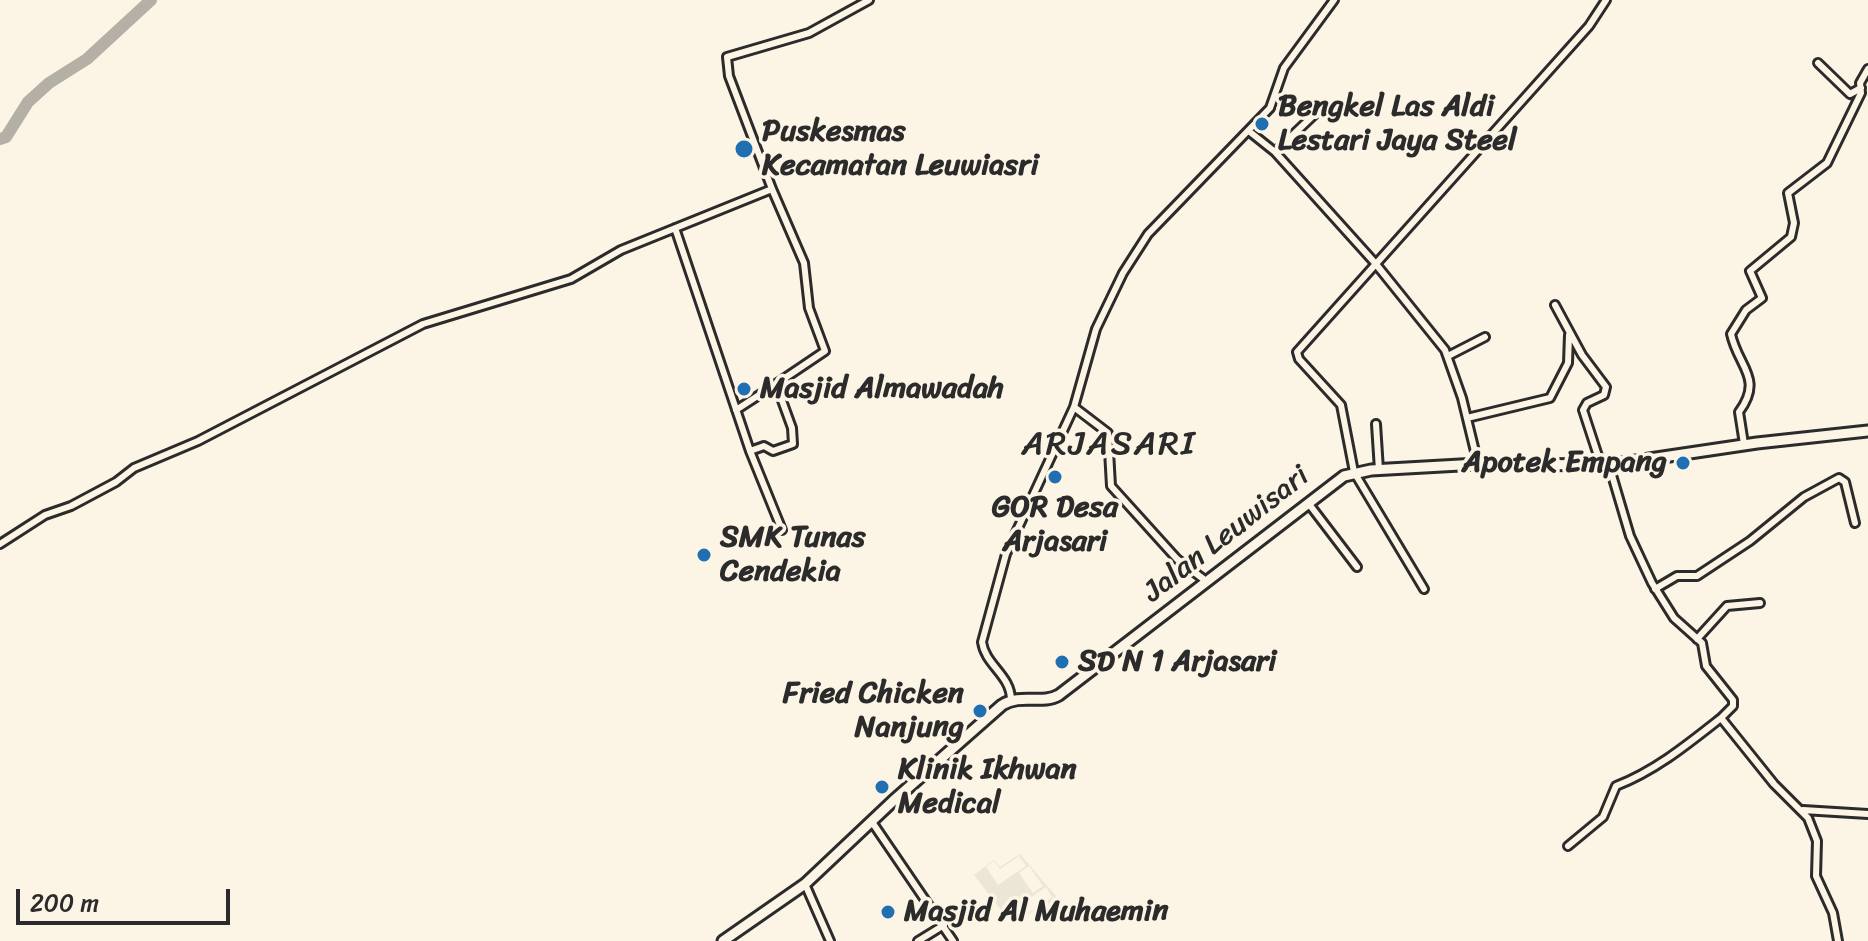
<!DOCTYPE html>
<style>
body{margin:0}
#map{position:relative;width:1868px;height:941px;overflow:hidden;background:#fcf5e5;font-family:Sriracha,sans-serif}
canvas{display:block}
.scale{position:absolute;left:16px;top:889px;width:214px;height:36px;box-sizing:border-box;border:4px solid #2b2b2b;border-top:0;padding-left:10px;font-size:24px;line-height:28px;white-space:nowrap;color:#2b2b2b;-webkit-text-stroke:6px #fcf5e5;paint-order:stroke}
</style>
<div id="map">
<canvas width="1868" height="941"></canvas>
<div class="scale">200 m</div>
</div>
<script>
const ctx = document.querySelector('canvas').getContext('2d');
ctx.lineJoin = 'round';
function fillPath(path, color) { ctx.fillStyle = color; ctx.fill(path, 'evenodd'); }
function stroke(path, color, width, dash) { ctx.strokeStyle = color; ctx.lineWidth = width; ctx.lineCap = dash ? 'butt' : 'round'; ctx.setLineDash(dash || []); ctx.stroke(path); }
function write(font, color, halo, rows, align = 'center') {
  ctx.font = font + ' Sriracha,sans-serif'; ctx.lineWidth = 7; ctx.setLineDash([]); ctx.textBaseline = 'middle'; ctx.strokeStyle = halo; ctx.fillStyle = color; for (const [text, x, y, turn = 0] of rows) {
    ctx.save(); ctx.translate(x, y); ctx.rotate((+turn || 0) * Math.PI / 180); ctx.textAlign = isNaN(turn) ? turn : align; if (halo) ctx.strokeText(text, 0, 0); ctx.fillText(text, 0, 0); ctx.restore();
  }
}
fillPath(new Path2D(`
 M 1020,854 L 1062,903 L 1047,914 L 1040,906 L 1013,926 L 974,875 L 994,860 L 1000,867 ZM 1019,856 L 1026,866 L 998,885 L 986,867 L 994,861 L 1000,869 ZM 1029,866 L 1043,886 L 1033,893 L 1019,873 ZM 1046,887 L 1052,897 L 1012,924 L 1006,914 Z`), '#ece6d7');
stroke(new Path2D(`
 M 0,139 L 6,137 L 28,102 L 49,83 L 87,59 L 151,0`), '#b4b0a5', 12);
const minor = new Path2D(`
 M 1818,63 L 1850,94 L 1861,88
 M 1250,132 L 1275,152 L 1375,263 L 1445,350 L 1462,398 L 1478,464
 M 1275,152 L 1318,111
 M 772,189 L 729,76 L 727,57 L 809,33 L 869,0
 M 675,228 L 750,451 L 782,530
 M 1555,305 L 1582,355 L 1606,387 L 1604,395 L 1587,403 L 1583,410 L 1601,465
 M 1448,356 L 1485,337
 M 1074,407 L 1108,433 L 1111,486 L 1177,559 L 1206,581
 M 736,410 L 776,384
 M 1467,418 L 1550,398 L 1568,363 L 1569,335
 M 1376,424 L 1379,470
 M 1744,444 L 1739,412 C 1764,378 1738,367 1731,334 L 1746,310 L 1762,298 L 1750,271 L 1791,237 L 1794,223 L 1788,193 L 1827,163 L 1861,93 L 1860,83 L 1868,69
 M 1609,465 L 1630,536 L 1652,583 L 1674,618 L 1702,643 L 1706,666 L 1733,700 L 1733,706 L 1721,718 L 1774,784 L 1808,818 L 1817,841 L 1816,876 L 1833,913 L 1838,941
 M 1309,504 L 1357,567
 M 0,544 L 45,515 L 71,506 L 116,482 L 134,468 L 198,441 L 423,324 L 571,279 L 621,250 L 772,189 L 804,263 L 809,308 L 825,351 L 776,384 L 792,428 L 793,444 L 773,451 L 764,446 L 750,451
 M 1424,589 L 1354,472 L 1341,405 L 1299,359 L 1297,352 L 1589,26 L 1606,0
 M 1655,589 L 1677,576 L 1697,576 L 1750,541 L 1804,497 L 1839,478 L 1845,482 L 1855,523
 M 1697,639 L 1727,606 L 1760,603
 M 1011,700 C 1011,675 985,665 982,642 L 1006,554 L 1074,407 L 1096,329 L 1123,273 L 1148,234 L 1270,108 L 1284,68 L 1334,0
 M 1803,810 L 1868,814
 M 872,822 L 953,941
 M 1568,846 L 1603,817 L 1616,786 C 1655,771 1688,744 1721,718
 M 805,884 L 830,941
 M 918,941 L 944,925`);
const secondary = new Path2D(`
 M 723,941 L 805,884 L 893,801 L 1002,705 C 1021,693 1042,705 1059,695 L 1344,476 L 1371,470 L 1478,464 L 1609,465 L 1757,443 L 1868,431`);
stroke(minor, '#2b2b2b', 12);
stroke(secondary, '#2b2b2b', 15);
stroke(minor, '#fcf5e5', 6);
stroke(secondary, '#fcf5e5', 9);
for (const [x, y, r, color] of [
 [1262,124,8,"#1f6fb2"],
 [744,149,10,"#1f6fb2"],
 [744,389,8,"#1f6fb2"],
 [1683,463,8,"#1f6fb2"],
 [1055,477,8,"#1f6fb2"],
 [704,555,8,"#1f6fb2"],
 [1062,662,8,"#1f6fb2"],
 [980,711,8,"#1f6fb2"],
 [882,787,8,"#1f6fb2"],
 [888,912,8,"#1f6fb2"]
]) { const dot = new Path2D(); dot.arc(x, y, r, 0, 2 * Math.PI); ctx.fillStyle = color; ctx.fill(dot); stroke(dot, '#fcf5e5', 3); }
write('bold 30px', '#2b2b2b', '#fcf5e5', [
 ["Bengkel Las Aldi",1278,107],
 ["Lestari Jaya Steel",1278,141],
 ["Puskesmas",762,132],
 ["Kecamatan Leuwiasri",762,166],
 ["Masjid Almawadah",760,389],
 ["Apotek Empang",1667,463,"right"],
 ["GOR Desa",1055,508,"center"],
 ["Arjasari",1055,542,"center"],
 ["SMK Tunas",720,538],
 ["Cendekia",720,572],
 ["SD N 1 Arjasari",1078,662],
 ["Fried Chicken",964,694,"right"],
 ["Nanjung",964,728,"right"],
 ["Klinik Ikhwan",898,770],
 ["Medical",898,804],
 ["Masjid Al Muhaemin",904,912]
], 'left');
write('30px', '#2b2b2b', '#fcf5e5', [
 ["Jalan Leuwisari",1227,535,-38]
]);
ctx.letterSpacing = '2px';
write('34px', '#2b2b2b', '#fcf5e5', [
 ["ARJASARI",1109,445]
]);
ctx.letterSpacing = '0px';
</script>
